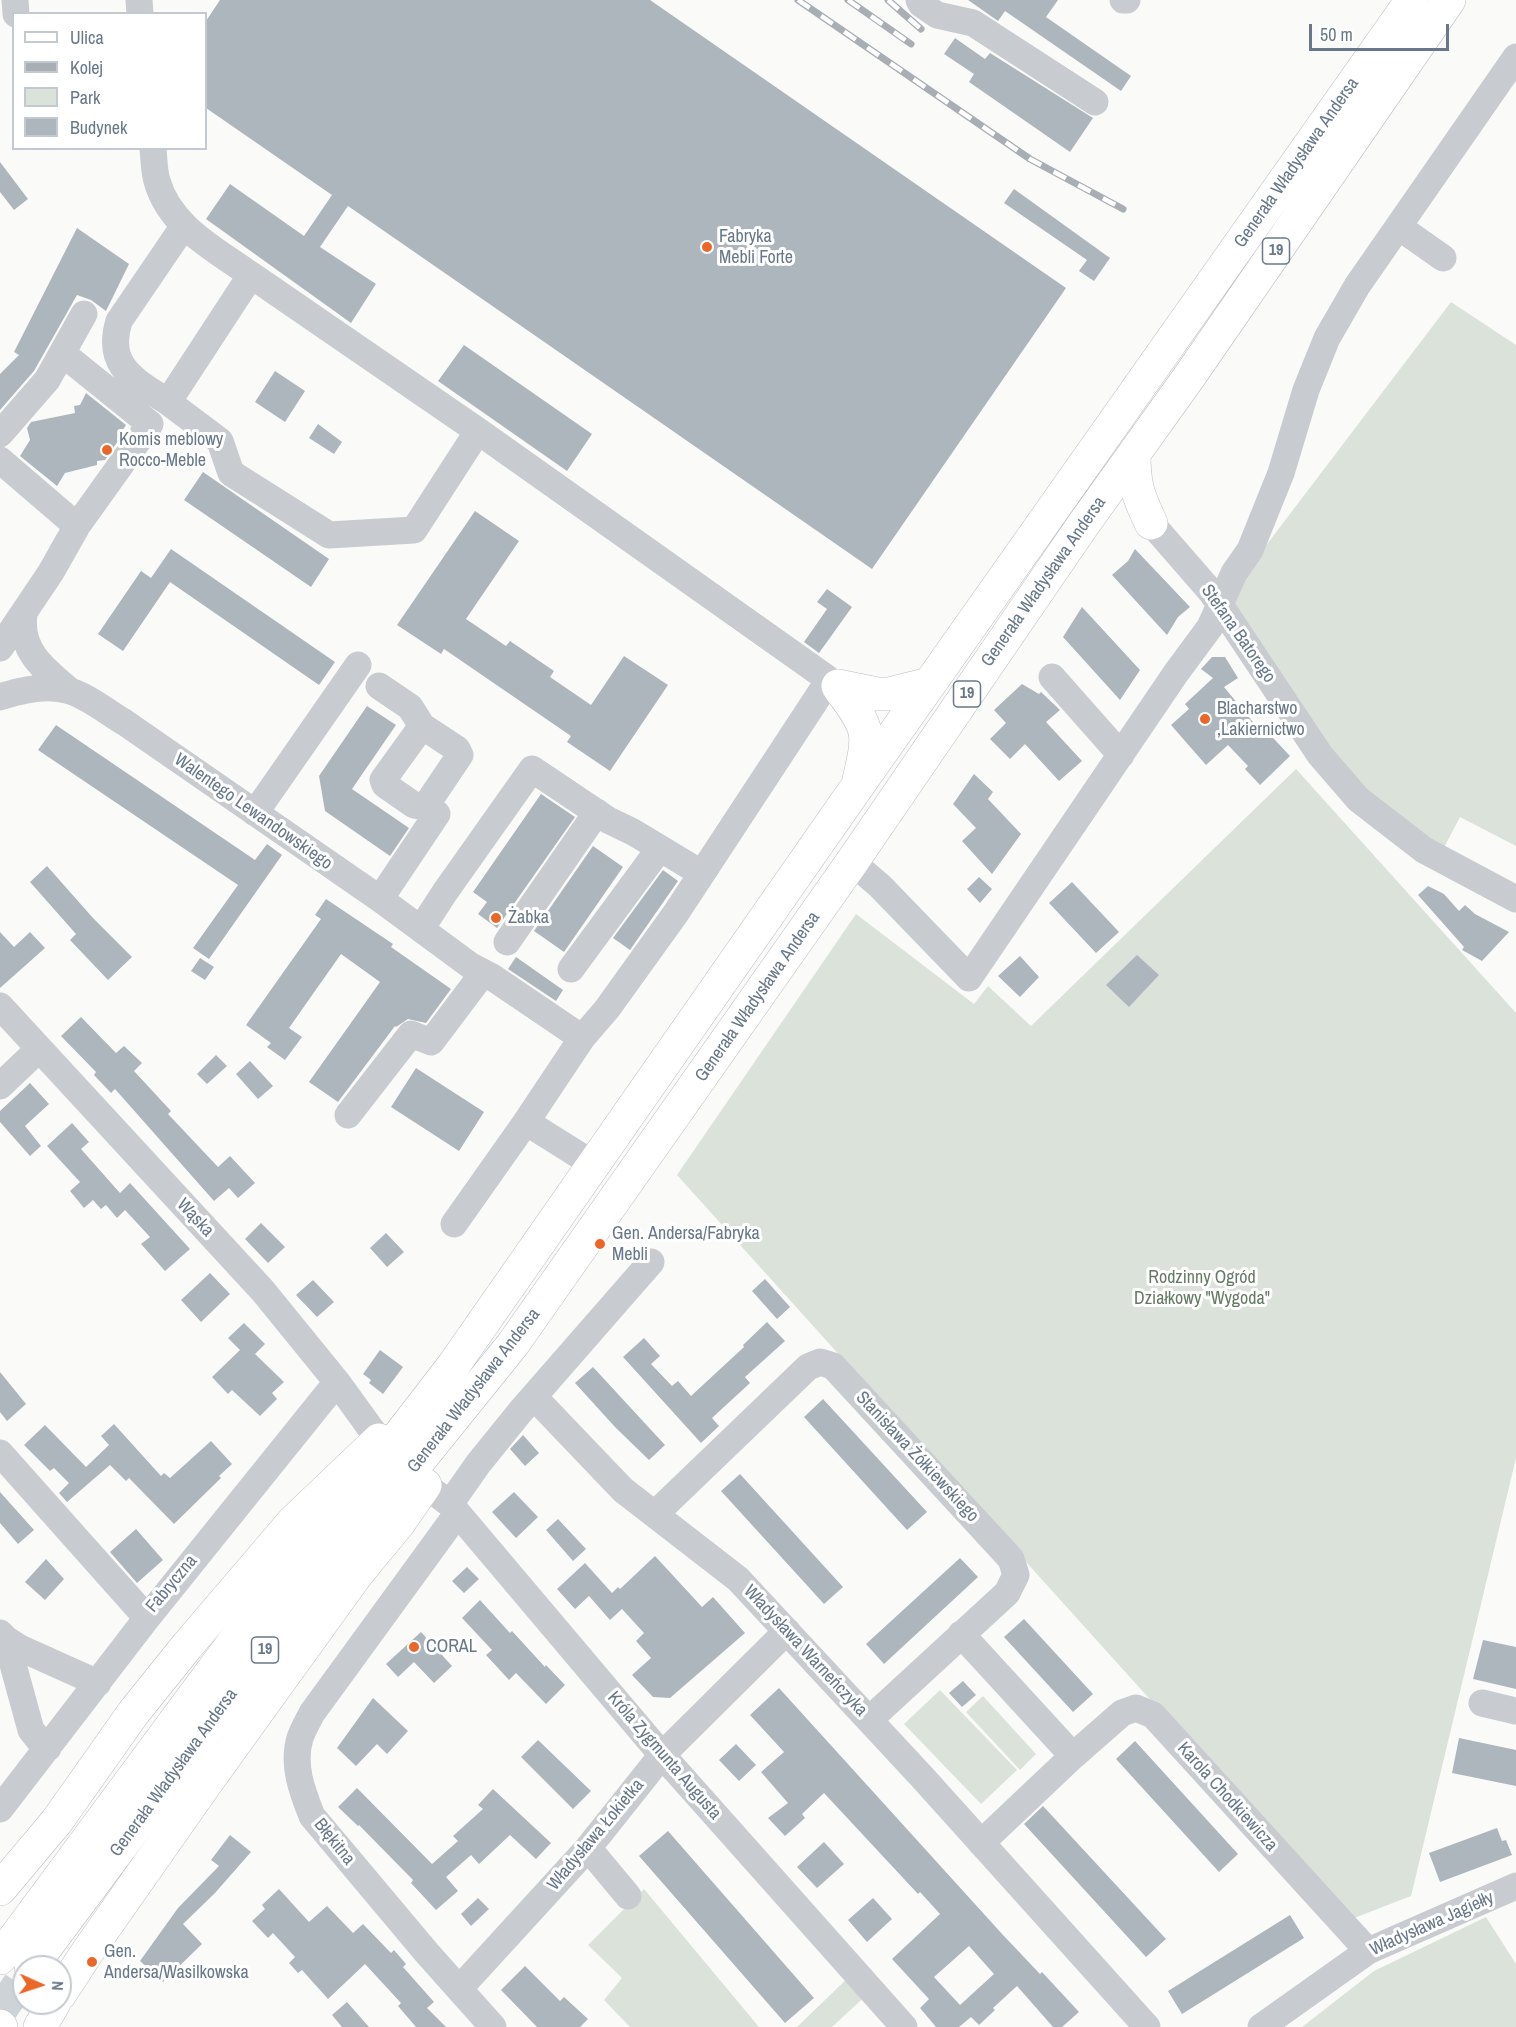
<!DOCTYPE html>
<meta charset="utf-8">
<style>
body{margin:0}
#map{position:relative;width:1516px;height:2027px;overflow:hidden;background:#fafaf8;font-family:"Archivo Narrow",sans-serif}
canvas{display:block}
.legend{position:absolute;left:12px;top:12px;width:195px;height:138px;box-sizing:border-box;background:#fff;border:2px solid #c3c9d0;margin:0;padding:8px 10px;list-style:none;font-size:18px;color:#68788a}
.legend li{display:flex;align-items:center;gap:12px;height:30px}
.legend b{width:30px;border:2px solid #c3c9d0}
.north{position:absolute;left:12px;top:1955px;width:60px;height:60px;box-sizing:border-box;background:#fff;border:2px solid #c3c9d0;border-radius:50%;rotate:93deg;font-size:16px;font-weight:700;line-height:24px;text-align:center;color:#68788a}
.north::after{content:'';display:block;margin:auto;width:21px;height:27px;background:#ea6727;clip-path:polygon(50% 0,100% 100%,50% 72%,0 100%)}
.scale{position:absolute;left:1309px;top:24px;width:140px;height:27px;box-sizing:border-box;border:3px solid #68788a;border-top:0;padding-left:8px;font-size:18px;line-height:21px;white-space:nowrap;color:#68788a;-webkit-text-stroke:4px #fff;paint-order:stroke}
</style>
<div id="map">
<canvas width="1516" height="2027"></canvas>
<ul class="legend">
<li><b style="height:8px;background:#fff"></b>Ulica</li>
<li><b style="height:8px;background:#a8aeb4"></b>Kolej</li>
<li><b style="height:16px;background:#dbe2d9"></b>Park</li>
<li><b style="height:16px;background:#aeb6bd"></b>Budynek</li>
</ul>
<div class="north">N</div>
<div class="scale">50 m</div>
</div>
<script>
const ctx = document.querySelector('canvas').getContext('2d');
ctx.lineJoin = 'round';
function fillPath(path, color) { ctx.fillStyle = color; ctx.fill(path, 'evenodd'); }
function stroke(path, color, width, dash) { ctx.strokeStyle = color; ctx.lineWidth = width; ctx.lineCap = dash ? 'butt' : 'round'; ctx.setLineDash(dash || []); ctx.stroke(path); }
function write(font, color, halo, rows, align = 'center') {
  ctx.font = font + ' "Archivo Narrow",sans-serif'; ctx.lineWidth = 6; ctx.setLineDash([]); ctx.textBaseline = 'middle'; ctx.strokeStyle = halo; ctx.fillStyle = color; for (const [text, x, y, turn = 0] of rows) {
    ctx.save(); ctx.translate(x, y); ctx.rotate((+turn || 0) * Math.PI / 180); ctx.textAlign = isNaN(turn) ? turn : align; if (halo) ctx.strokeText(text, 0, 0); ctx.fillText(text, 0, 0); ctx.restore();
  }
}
fillPath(new Path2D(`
 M 1451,302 L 1516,345 L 1516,846 L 1460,817 L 1439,857 L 1388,824 L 1220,606 Z
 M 1296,769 L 1516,1013 L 1516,1458 L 1411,1896 L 1349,1920 L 677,1175 L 856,914 L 974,1004 L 988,986 L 1031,1026 Z
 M 940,1690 L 1017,1770 L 981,1804 L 904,1724 Z
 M 983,1696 L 1036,1754 L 1020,1770 L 966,1712 Z
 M 644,1889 L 759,2027 L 630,2027 L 604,2000 L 622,1978 L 588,1945 Z
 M 1486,1917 L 1516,1964 L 1516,2027 L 1302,2027 L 1374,1971 Z
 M 854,1972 L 871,1991 L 832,2027 L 797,2027 Z`), '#dbe2d9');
fillPath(new Path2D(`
 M 220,0 L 650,0 L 1066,288 L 872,569 L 348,206 L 320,247 L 376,284 L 351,323 L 206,219 L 230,184 L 304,236 L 332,195 L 206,108 L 206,21 Z
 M 968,0 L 1058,0 L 1046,17 L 1131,76 L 1121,91 L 1005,11 L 998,21 Z
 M 955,38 L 985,59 L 990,53 L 1093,118 L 1070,152 L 969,82 L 974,74 L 944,54 Z
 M 0,162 L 28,199 L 14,210 L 0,192 Z
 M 1014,189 L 1110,258 L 1094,281 L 1079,271 L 1087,260 L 1004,203 Z
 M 77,228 L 129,264 L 106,311 L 91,300 L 77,295 L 34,371 L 0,410 L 0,374 L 19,355 L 14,352 Z
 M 464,345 L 592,434 L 567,471 L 438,381 Z
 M 275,371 L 305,391 L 285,422 L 255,402 Z
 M 86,393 L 126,425 L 117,439 L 118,441 L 105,460 L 97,461 L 97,465 L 65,473 L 57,486 L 20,456 L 30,440 L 27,428 L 31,422 L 75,413 L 74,406 L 80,405 Z
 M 318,424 L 342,442 L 334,454 L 309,438 Z
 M 203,472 L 329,559 L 311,587 L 184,500 Z
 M 475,511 L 519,541 L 466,619 L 506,646 L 510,641 L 554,671 L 550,677 L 591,705 L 624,656 L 668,685 L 610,771 L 567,742 L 571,736 L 444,649 L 441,654 L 397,625 Z
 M 171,549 L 335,662 L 319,685 L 170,582 L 123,651 L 98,634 L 141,571 L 151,578 Z
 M 1135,549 L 1190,607 L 1178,617 L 1167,635 L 1112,575 L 1128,561 Z
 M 827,589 L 852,607 L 819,653 L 804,642 L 827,609 L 817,602 Z
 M 1082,607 L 1140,670 L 1120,700 L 1063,637 Z
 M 1212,657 L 1225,657 L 1238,678 L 1224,687 L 1257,727 L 1260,724 L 1290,756 L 1260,785 L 1245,769 L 1248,766 L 1228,745 L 1206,765 L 1171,725 L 1189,709 L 1185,704 L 1213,678 L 1201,669 Z
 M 1022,684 L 1039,694 L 1041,692 L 1060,710 L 1046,722 L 1082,761 L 1059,781 L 1025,744 L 1010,759 L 990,739 L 1006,723 L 994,710 Z
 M 367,706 L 396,725 L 352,789 L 409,828 L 390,856 L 325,811 L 319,776 Z
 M 56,725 L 255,860 L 267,844 L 282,855 L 209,959 L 193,948 L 238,885 L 38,750 Z
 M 974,774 L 993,792 L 988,799 L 1021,834 L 992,874 L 962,841 L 976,828 L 953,804 Z
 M 541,794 L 575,817 L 497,928 L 478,914 L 487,902 L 473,892 Z
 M 593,846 L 623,867 L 564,952 L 534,931 Z
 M 47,866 L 93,918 L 132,957 L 108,980 L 70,940 L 76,934 L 30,882 Z
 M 663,870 L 678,881 L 630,950 L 613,938 Z
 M 979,877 L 992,889 L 980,903 L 967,889 Z
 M 1072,882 L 1119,932 L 1096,953 L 1049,903 Z
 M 1428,886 L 1444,894 L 1459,911 L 1465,905 L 1475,914 L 1509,932 L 1482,961 L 1462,950 L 1464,947 L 1418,895 Z
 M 326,899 L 393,944 L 391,947 L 451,989 L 426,1023 L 408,1019 L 396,1027 L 395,1026 L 338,1102 L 309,1082 L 380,982 L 341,954 L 289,1028 L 302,1037 L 285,1060 L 267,1047 L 271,1043 L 246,1025 L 321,919 L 315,915 Z
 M 0,932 L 14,947 L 30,932 L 45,948 L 0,988 Z
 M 1137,955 L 1159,975 L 1129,1007 L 1106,985 Z
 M 1020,956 L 1039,977 L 1020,997 L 998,976 Z
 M 516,957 L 563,990 L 556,1001 L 508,969 Z
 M 200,958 L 214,967 L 205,980 L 191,971 Z
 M 81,1017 L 116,1053 L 124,1046 L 142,1063 L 134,1071 L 171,1111 L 168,1114 L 218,1167 L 230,1156 L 255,1183 L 238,1198 L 229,1188 L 214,1201 L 115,1089 L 111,1093 L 94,1075 L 96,1072 L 61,1036 Z
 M 216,1055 L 227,1066 L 207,1084 L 197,1074 Z
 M 250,1061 L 273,1086 L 258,1099 L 236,1074 Z
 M 416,1068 L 484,1112 L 459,1151 L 391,1107 Z
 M 30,1083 L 49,1104 L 25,1126 L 41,1146 L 30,1156 L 0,1122 L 0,1111 Z
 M 72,1123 L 89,1142 L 81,1149 L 120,1193 L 130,1183 L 190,1249 L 165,1271 L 141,1244 L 150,1237 L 125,1210 L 117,1218 L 106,1205 L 101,1209 L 93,1200 L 84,1208 L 70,1191 L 80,1182 L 47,1146 Z
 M 261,1223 L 285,1247 L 268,1263 L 245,1239 Z
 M 386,1233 L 404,1252 L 387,1267 L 370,1248 Z
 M 210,1273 L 230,1294 L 201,1322 L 181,1300 Z
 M 765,1279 L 790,1307 L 777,1319 L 752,1291 Z
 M 313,1280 L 334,1302 L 317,1317 L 296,1295 Z
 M 767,1322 L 785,1341 L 745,1377 L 750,1383 L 712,1418 L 719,1426 L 701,1443 L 623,1357 L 644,1338 L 660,1356 L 651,1364 L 672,1386 L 678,1381 L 691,1396 L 744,1347 L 743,1345 Z
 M 244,1323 L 265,1344 L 255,1354 L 284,1382 L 272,1393 L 277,1399 L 260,1416 L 232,1390 L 228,1394 L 212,1377 L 240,1350 L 228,1338 Z
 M 380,1350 L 403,1367 L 383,1394 L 369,1383 L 371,1380 L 363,1374 Z
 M 593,1367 L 665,1445 L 649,1460 L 615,1427 L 575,1383 Z
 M 0,1372 L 26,1404 L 7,1421 L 0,1412 Z
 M 823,1399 L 927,1512 L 907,1530 L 804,1417 Z
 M 114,1424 L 161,1476 L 164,1473 L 170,1478 L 211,1441 L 232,1464 L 219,1476 L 221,1478 L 174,1524 L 129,1478 L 126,1481 L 110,1465 L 67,1502 L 59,1493 L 69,1483 L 54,1468 L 50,1471 L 24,1445 L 45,1425 L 86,1467 L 109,1445 L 101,1436 Z
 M 523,1435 L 539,1453 L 525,1466 L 510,1449 Z
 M 740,1474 L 843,1587 L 824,1604 L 721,1491 Z
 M 0,1492 L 34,1530 L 18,1544 L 0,1523 Z
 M 514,1492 L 538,1517 L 516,1538 L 492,1512 Z
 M 558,1519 L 586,1549 L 573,1561 L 546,1530 Z
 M 136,1529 L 163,1560 L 137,1583 L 110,1552 Z
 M 655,1556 L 702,1607 L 713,1597 L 745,1633 L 670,1698 L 653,1697 L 632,1675 L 651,1658 L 636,1641 L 644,1633 L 622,1609 L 610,1620 L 589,1596 L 575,1609 L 557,1589 L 585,1563 L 612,1593 L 618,1587 L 620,1589 Z
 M 960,1558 L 978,1577 L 884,1664 L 866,1644 Z
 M 46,1559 L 64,1579 L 45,1600 L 25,1582 Z
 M 467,1567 L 479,1579 L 464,1593 L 452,1581 Z
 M 480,1600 L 510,1633 L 512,1631 L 545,1667 L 546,1665 L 565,1685 L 546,1704 L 516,1673 L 509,1680 L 486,1655 L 492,1650 L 462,1618 Z
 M 1024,1619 L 1093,1694 L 1073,1712 L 1004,1637 Z
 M 421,1632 L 452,1666 L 434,1683 L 414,1662 L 398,1677 L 386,1664 Z
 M 1483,1640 L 1516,1647 L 1516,1689 L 1473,1679 Z
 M 963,1681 L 976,1695 L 962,1707 L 949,1693 Z
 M 779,1688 L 1003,1935 L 1040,1974 L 1042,1972 L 1079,2012 L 1062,2027 L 1053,2027 L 1017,1986 L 993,2008 L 995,2010 L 979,2025 L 971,2017 L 959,2027 L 936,2027 L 920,2008 L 929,1999 L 892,1959 L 940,1914 L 920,1892 L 918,1894 L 824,1793 L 802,1814 L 805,1818 L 785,1836 L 768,1818 L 788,1803 L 761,1772 L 784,1752 L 750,1715 ZM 969,1946 L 994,1974 L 960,2005 L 934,1977 Z
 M 373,1698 L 408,1731 L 387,1754 L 377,1744 L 356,1766 L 337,1748 Z
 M 1459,1738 L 1516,1750 L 1516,1786 L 1452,1773 Z
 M 538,1740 L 591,1791 L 573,1809 L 521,1757 Z
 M 1135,1741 L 1238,1854 L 1219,1872 L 1116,1759 Z
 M 736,1744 L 756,1765 L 739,1781 L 719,1760 Z
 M 357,1788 L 432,1864 L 458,1841 L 453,1836 L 483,1809 L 478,1805 L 493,1789 L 551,1843 L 536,1859 L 510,1835 L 479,1864 L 471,1855 L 446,1877 L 458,1891 L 436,1910 L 411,1883 L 413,1880 L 359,1825 L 358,1826 L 338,1807 Z
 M 1043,1806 L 1166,1939 L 1146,1957 L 1024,1824 Z
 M 1497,1828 L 1502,1841 L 1506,1840 L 1512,1855 L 1440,1882 L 1429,1853 Z
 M 668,1831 L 814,1998 L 785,2023 L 639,1856 Z
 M 230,1835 L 251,1852 L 215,1893 L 183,1924 L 202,1944 L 163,1982 L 140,1961 L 178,1908 L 219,1866 L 211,1860 Z
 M 824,1842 L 844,1864 L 817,1888 L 797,1867 Z
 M 279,1889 L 309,1922 L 327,1906 L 353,1933 L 363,1924 L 391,1953 L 394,1950 L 406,1964 L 403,1967 L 434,2002 L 427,2008 L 446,2027 L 416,2027 L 398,2006 L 401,2003 L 365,1964 L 328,1999 L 302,1970 L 298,1973 L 289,1963 L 295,1957 L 273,1933 L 268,1938 L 252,1921 L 265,1909 L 262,1905 Z
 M 478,1898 L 489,1909 L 471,1926 L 461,1914 Z
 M 873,1898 L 892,1919 L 867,1942 L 848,1920 Z
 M 1290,1915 L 1304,1938 L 1182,2014 L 1168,1991 Z
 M 525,1966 L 560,2001 L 564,1997 L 588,2019 L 580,2027 L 537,2027 L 501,1990 Z
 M 347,2002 L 369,2027 L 342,2027 L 332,2015 Z`), '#aeb6bd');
stroke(new Path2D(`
 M 0,2011 L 22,1980`), '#ced3d7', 33, [33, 16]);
const major = new Path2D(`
 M 0,1889 L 57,1821 L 134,1712 L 187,1646 L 293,1522 L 379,1440
 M 60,1994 L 86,1954 L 206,1783 L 356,1575 L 398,1524 L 425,1485
 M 0,2026 L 1,2027
 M 40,2027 L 54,2003`);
const highway = new Path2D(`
 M 1134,454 C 1134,485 1138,496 1151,523
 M 838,686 C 847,700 861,714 865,732 C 868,747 862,765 859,780
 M 838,686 L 877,694 L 889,694 L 929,684
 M 0,1958 L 233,1643 L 365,1480 L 453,1366 L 859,784 L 1412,0
 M 31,1967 L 148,1810 L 234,1689 L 315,1586 L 372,1519 L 513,1344 L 852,862 L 1083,525 L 1189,377 L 1449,0`);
stroke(major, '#b9bdc2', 34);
stroke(highway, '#b8bcc0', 34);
stroke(new Path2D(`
 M 15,0 L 16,14
 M 139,0 L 140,14
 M 919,0 L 921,4 L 937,15 L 973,23 L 1095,102
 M 1123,0 L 1127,0
 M 153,148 C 154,159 154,171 157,181 C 170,227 215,249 251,275
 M 1399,227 L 1443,258
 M 168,402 C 135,380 105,367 119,321 L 183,227
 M 478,431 L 414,530 L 329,535 L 231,473 L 220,441 L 168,402 L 251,275 L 478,431 L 838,686
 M 0,434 L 47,380 L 84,314
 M 0,460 L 77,526
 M 1151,523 L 1212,593 L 1320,755 L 1358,799 L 1424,850 L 1516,899
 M 24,614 C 19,651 44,669 70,691
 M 0,648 L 51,572 L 77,526 L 150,424 L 62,353
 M 1052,677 L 1121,755
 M 379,686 L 410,707 L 422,726 L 457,749 L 460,755 L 425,807 L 437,814 L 380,899
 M 0,697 C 21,690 49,684 70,691 C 89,697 107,712 124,722 L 380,899 L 471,966 L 492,977 L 582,1038 L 607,1009 L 676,913 L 829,680
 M 422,726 L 383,780 L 385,785 L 414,805 L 425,807
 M 255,813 L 358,665
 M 852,862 L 880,886 L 969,978 L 1176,673 L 1210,627 L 1234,573 L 1250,550 L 1281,473 L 1306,390 L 1327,338 L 1357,286 L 1516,57
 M 421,929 L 445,892 L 532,769 L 608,820 L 633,832 L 701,873
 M 507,942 L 597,812
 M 571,969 L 660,848
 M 0,1006 L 263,1291 L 337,1382 L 379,1440
 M 0,1086 L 39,1049
 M 348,1115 L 411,1034 L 431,1042 L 483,973
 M 526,1122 L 593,1164
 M 454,1224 L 526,1122 L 582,1038
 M 535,1398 L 623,1490 L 738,1579 L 923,1778 L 1147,2027
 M 0,1453 L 147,1618
 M 425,1485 L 450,1504 L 662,1755 L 904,2027
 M 450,1504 L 478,1464 L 520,1412 L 651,1262
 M 457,1514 L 312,1713 C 308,1721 303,1729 300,1738 C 292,1765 302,1791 312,1816 L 427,1953 L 493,2027
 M 655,1514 L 808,1367 L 820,1362 L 833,1366 L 1011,1559 L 1016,1575 L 1007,1593 L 869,1720
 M 0,1633 L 6,1639 L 31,1730 L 39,1740 L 48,1748
 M 961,1634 L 1073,1756
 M 6,1639 L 20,1648 L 98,1683
 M 1482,1703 L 1516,1711
 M 0,1809 L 147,1618 L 337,1382
 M 981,1843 L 1073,1756 L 1122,1713 L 1136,1708 L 1153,1715 L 1368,1951
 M 588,1848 L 628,1896
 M 459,1989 L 588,1848 L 662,1755 L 787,1631
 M 1261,2027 L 1368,1951 L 1516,1886`), '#c8cbcf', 27);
stroke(major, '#fff', 33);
stroke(highway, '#fff', 33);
const rail = new Path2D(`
 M 798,0 L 1030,159 L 1123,209
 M 848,0 L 911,44
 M 888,0 L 921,29`);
stroke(rail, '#a8aeb4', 7);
stroke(rail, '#fff', 4.5, [14]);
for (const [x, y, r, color] of [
 [707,247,6,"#ea6727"],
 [107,450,6,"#ea6727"],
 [1205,719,6,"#ea6727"],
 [496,918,6,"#ea6727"],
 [600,1244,6,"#ea6727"],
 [414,1647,6,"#ea6727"],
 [92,1962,6,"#ea6727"]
]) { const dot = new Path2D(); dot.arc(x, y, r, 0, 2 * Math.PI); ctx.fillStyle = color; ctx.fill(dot); stroke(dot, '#fff', 2); }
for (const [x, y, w] of [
 [1276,251,27],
 [967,694,27],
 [265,1650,27]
]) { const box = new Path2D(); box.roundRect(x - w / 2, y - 13, w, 26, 4.5); ctx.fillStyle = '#fff'; ctx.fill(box); stroke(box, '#68788a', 1.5); }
write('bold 16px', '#68788a', null, [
 ["19",1276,251],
 ["19",967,694],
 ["19",265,1650]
]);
write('18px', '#68788a', '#fff', [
 ["Generała Władysława Andersa",1297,163,-55],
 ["Generała Władysława Andersa",1044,582,-55],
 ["Stefana Batorego",1238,634,55],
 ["Walentego Lewandowskiego",253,812,35],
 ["Generała Władysława Andersa",758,997,-55],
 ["Wąska",195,1218,47],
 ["Generała Władysława Andersa",474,1391,-52],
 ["Stanisława Żółkiewskiego",917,1457,47],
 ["Fabryczna",172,1584,-50],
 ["Władysława Warneńczyka",805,1651,47],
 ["Króla Zygmunta Augusta",664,1756,49],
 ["Generała Władysława Andersa",174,1773,-54],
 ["Karola Chodkiewicza",1227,1797,48],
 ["Władysława Łokietka",596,1835,-50],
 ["Błękitna",334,1842,51],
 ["Władysława Jagiełły",1432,1924,-24]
]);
write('18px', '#68788a', '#fff', [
 ["Fabryka",719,237],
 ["Mebli Forte",719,258],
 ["Komis meblowy",119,440],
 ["Rocco-Meble",119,461],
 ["Blacharstwo",1217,709],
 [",Lakiernictwo",1217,730],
 ["Żabka",508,918],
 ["Gen. Andersa/Fabryka",612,1234],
 ["Mebli",612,1255],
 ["CORAL",426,1647],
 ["Gen.",104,1952],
 ["Andersa/Wasilkowska",104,1973]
], 'left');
write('18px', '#667b63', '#fff', [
 ["Rodzinny Ogród",1202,1278],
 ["Działkowy \"Wygoda\"",1202,1299]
]);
</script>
